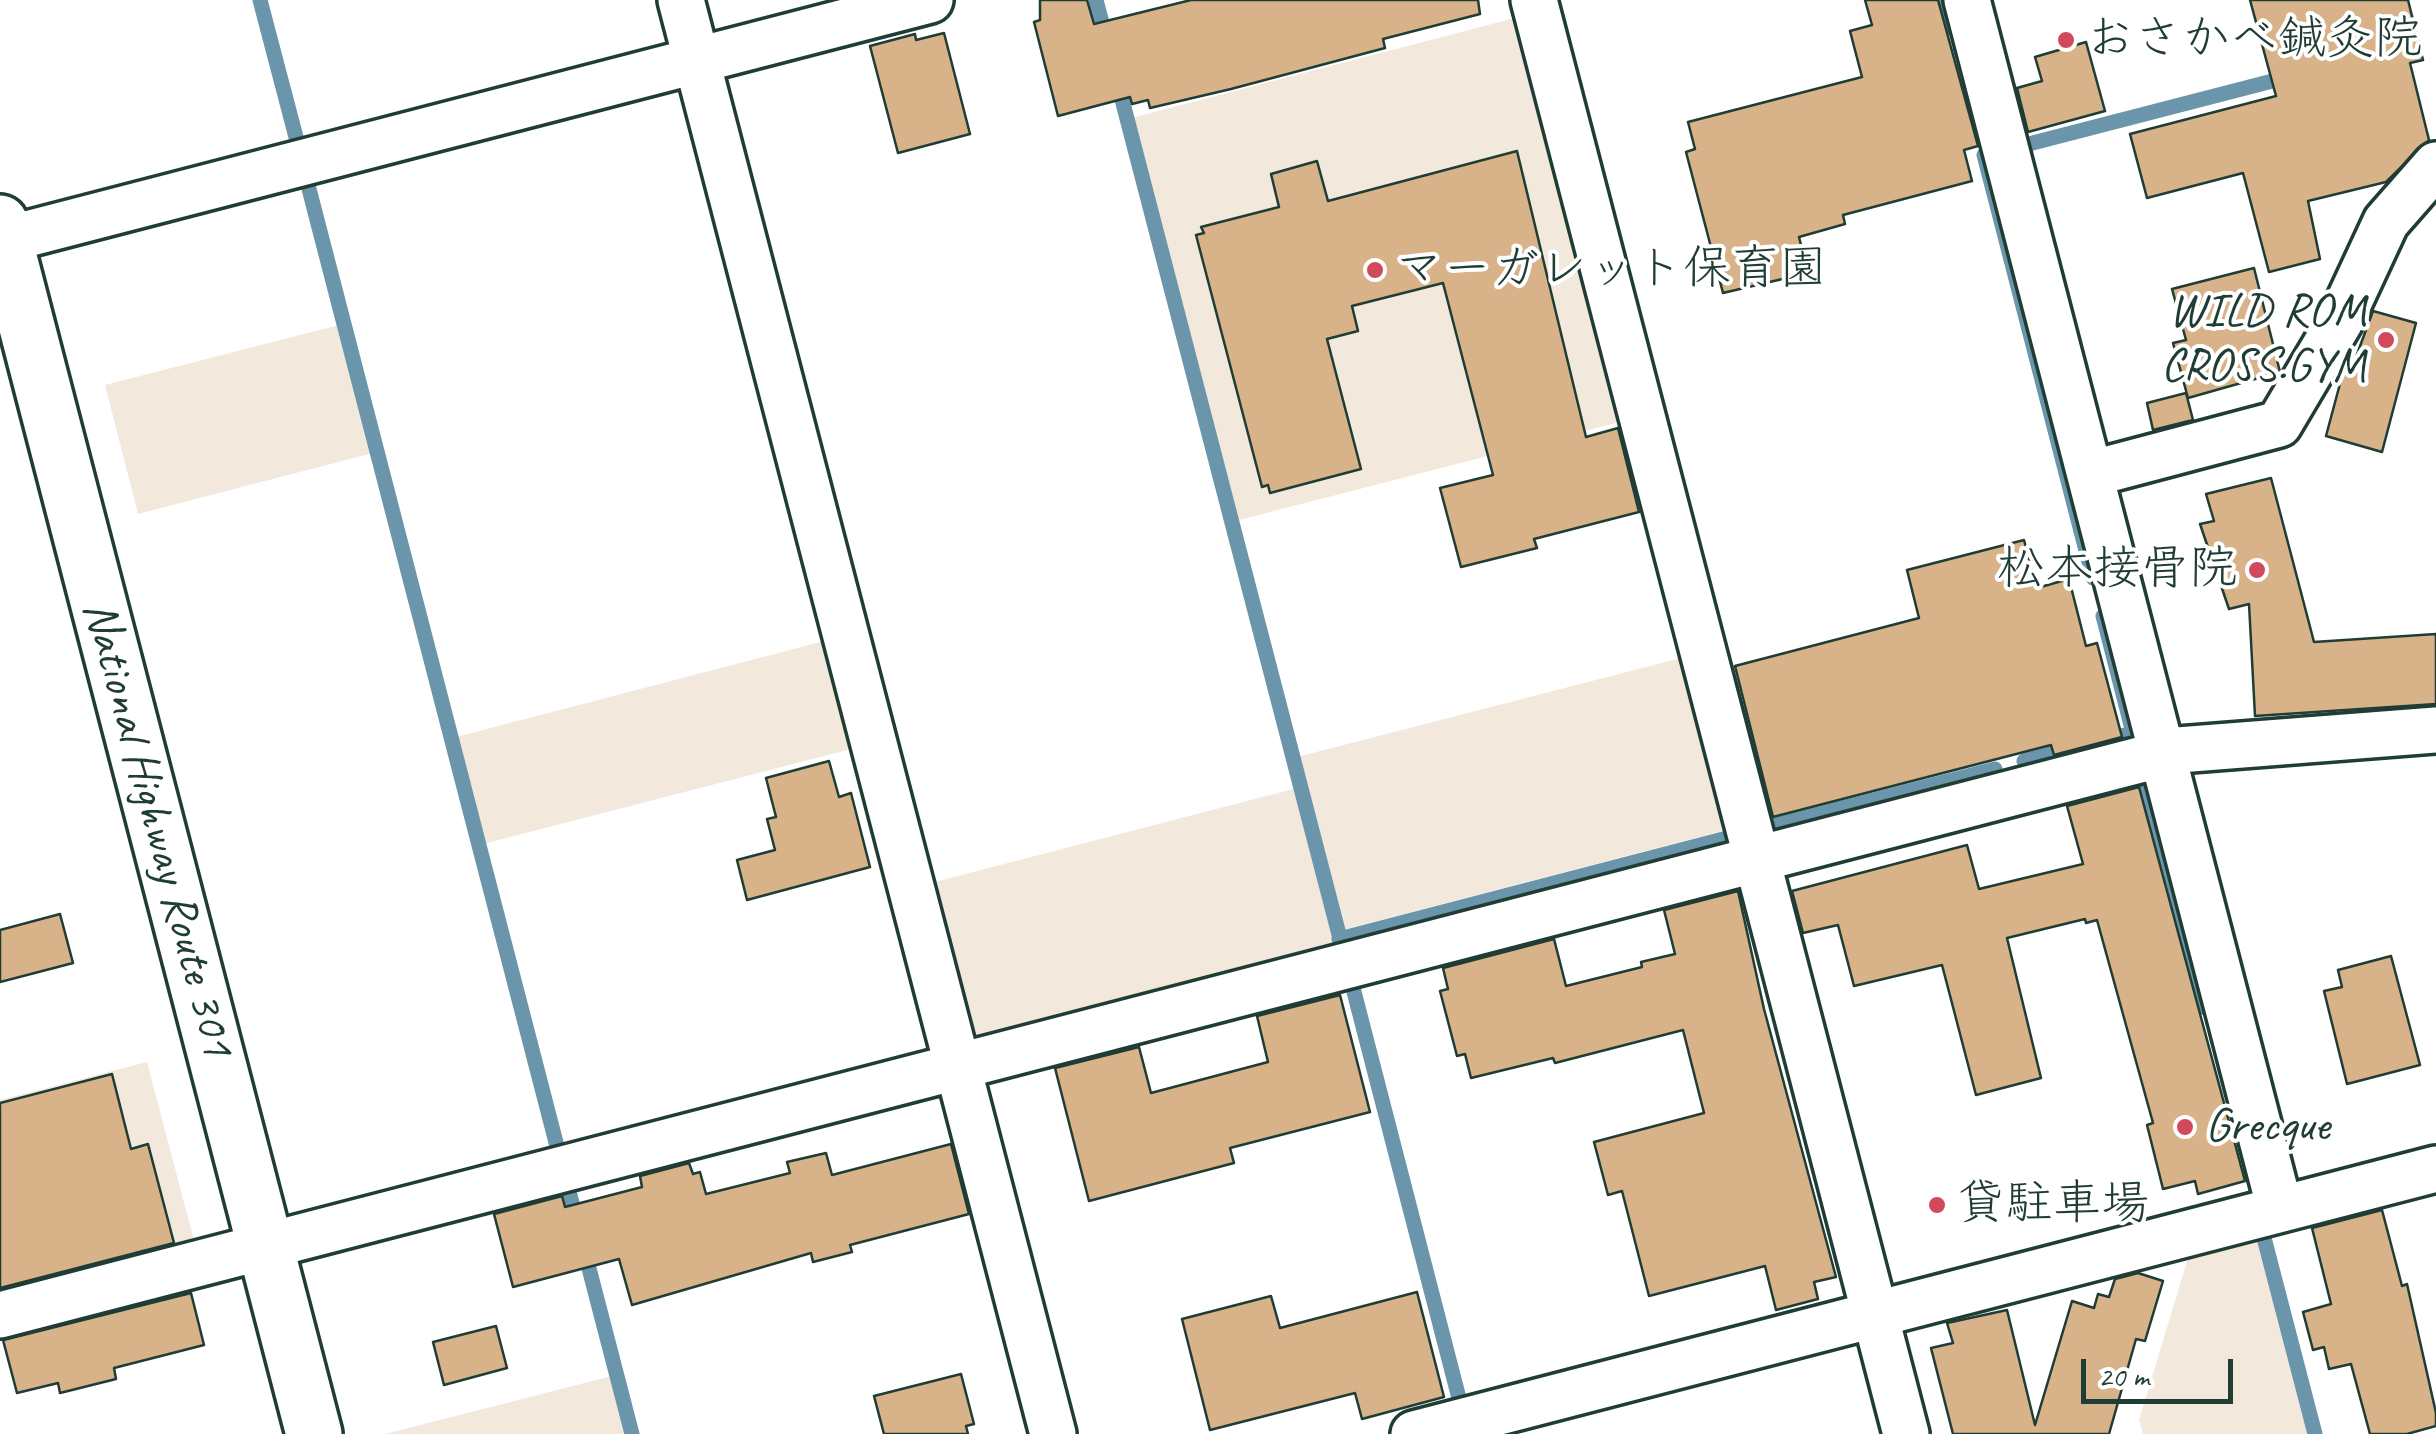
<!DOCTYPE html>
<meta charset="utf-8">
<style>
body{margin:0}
#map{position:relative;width:2436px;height:1434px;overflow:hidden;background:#fff;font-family:Caveat,sans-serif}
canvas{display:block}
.scale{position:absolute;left:2081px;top:1359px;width:152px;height:45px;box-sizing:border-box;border:5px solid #1f3d34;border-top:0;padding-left:12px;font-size:30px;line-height:35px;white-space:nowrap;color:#1f3d34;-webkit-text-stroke:8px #fff;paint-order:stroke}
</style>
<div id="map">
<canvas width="2436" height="1434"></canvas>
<div class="scale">20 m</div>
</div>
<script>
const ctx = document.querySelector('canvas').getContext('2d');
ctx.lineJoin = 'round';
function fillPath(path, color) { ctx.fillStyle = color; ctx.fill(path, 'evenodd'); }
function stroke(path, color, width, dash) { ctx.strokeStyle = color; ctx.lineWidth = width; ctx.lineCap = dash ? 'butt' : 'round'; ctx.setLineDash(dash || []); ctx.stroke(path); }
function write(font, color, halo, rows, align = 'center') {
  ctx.font = font + ' Caveat,"Klee One",sans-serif'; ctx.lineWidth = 8; ctx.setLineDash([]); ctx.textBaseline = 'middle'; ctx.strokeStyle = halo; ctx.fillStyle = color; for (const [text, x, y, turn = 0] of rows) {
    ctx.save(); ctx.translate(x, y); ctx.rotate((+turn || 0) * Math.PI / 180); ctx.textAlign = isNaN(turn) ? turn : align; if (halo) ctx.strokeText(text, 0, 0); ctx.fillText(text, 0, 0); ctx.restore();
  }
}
fillPath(new Path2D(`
 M 1515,18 L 1620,422 L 1235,521 L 1131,118 Z
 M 339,325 L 373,453 L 138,514 L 105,385 Z
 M 832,639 L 859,747 L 483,844 L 456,737 Z
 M 1681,658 L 1726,830 L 1342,930 L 1297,757 Z
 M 1297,788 L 1339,952 L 969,1048 L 927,884 Z
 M 147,1062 L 196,1248 L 86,1277 L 58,1170 L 0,1185 L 0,1100 Z
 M 2259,1230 L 2311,1434 L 2143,1434 L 2139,1420 L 2191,1248 Z
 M 612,1376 L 627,1434 L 385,1434 Z`), '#f3e8dc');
stroke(new Path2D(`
 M 260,0 L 297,141
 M 1096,0 L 1107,42
 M 1943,0 L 1950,27
 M 1118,84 L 1342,946
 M 1969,100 L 1973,117
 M 2021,146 L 2288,77
 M 1991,153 L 1984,155 L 2093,578
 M 308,185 L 559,1154
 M 2103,616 L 2133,733 L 2105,740
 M 2024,761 L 2073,748
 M 2144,775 L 2205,1008
 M 1772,826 L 1995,769
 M 1339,939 L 1727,838
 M 1352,984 L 1461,1406
 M 567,1184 L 577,1222
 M 2263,1234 L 2315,1434
 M 584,1249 L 632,1434`), '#6b95ab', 15);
const building = new Path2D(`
 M 1040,0 L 1087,0 L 1094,24 L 1191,0 L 1478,0 L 1480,14 L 1383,39 L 1385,48 L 1231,89 L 1150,108 L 1148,100 L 1132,104 L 1130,97 L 1058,116 L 1034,22 L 1040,20 Z
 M 1865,0 L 1938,0 L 1978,146 L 1964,150 L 1972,181 L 1843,215 L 1845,224 L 1799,237 L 1808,273 L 1723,293 L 1686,152 L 1695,149 L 1688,122 L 1862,77 L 1850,31 L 1872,25 Z
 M 2250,0 L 2408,0 L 2423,60 L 2410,63 L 2429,140 L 2386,182 L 2308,201 L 2320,259 L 2269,272 L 2243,173 L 2147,198 L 2130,134 L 2276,96 Z
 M 944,33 L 970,134 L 898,153 L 870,46 L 915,34 L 916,40 Z
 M 2086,42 L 2105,111 L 2028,132 L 2017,88 L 2042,81 L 2035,57 Z
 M 1517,151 L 1586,437 L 1618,428 L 1639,512 L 1534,539 L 1537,548 L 1461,567 L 1440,488 L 1493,475 L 1443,283 L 1352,306 L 1358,331 L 1327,339 L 1361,469 L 1270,493 L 1268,485 L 1262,487 L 1196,235 L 1204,233 L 1201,227 L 1279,207 L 1271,174 L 1317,161 L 1328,201 Z
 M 2254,268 L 2280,372 L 2188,398 L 2173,343 L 2186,340 L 2172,289 Z
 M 2373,311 L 2416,323 L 2382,452 L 2326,436 L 2345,365 L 2350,355 L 2356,357 Z
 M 2186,393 L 2193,420 L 2153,430 L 2147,403 Z
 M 2271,478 L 2314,642 L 2436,634 L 2436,704 L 2255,716 L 2249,604 L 2229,609 L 2200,524 L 2214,521 L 2206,494 Z
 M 2024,540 L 2037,588 L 2069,579 L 2086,646 L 2097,643 L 2122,737 L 2054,755 L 2051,745 L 1773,817 L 1735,666 L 1919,618 L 1907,570 Z
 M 829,761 L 839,797 L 851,793 L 870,867 L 747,900 L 737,860 L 775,850 L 767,819 L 776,817 L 766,778 Z
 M 2139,787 L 2245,1181 L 2198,1194 L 2195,1181 L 2163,1189 L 2147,1125 L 2153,1123 L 2097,920 L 2086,923 L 2085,919 L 2007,938 L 2041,1078 L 1976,1095 L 1942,965 L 1854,986 L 1838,925 L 1803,933 L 1792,891 L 1967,845 L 1979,889 L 2083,864 L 2067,806 Z
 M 1738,891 L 1764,1009 L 1836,1277 L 1814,1282 L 1818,1299 L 1776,1310 L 1765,1266 L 1649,1296 L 1622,1191 L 1608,1195 L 1594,1142 L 1704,1113 L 1683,1030 L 1555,1063 L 1553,1058 L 1471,1078 L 1465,1054 L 1457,1056 L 1440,991 L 1448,989 L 1443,968 L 1554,939 L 1566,986 L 1642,967 L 1641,962 L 1675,954 L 1664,910 Z
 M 60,914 L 73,963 L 0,982 L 0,930 Z
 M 2391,956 L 2420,1065 L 2347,1084 L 2324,991 L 2342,987 L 2338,970 Z
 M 1340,995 L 1370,1112 L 1230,1148 L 1234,1163 L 1089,1201 L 1055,1068 L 1139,1047 L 1151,1093 L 1268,1062 L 1257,1016 Z
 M 112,1074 L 131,1149 L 148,1144 L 174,1243 L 0,1288 L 0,1103 Z
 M 951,1144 L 969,1214 L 850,1245 L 852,1252 L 813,1262 L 811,1253 L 632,1305 L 619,1259 L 513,1287 L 494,1214 L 562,1196 L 565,1207 L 642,1187 L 640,1176 L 689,1163 L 693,1174 L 700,1172 L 706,1194 L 790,1173 L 787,1162 L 826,1153 L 832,1175 Z
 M 2382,1210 L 2402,1286 L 2407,1284 L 2436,1413 L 2436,1426 L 2407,1434 L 2370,1434 L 2351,1364 L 2329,1369 L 2324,1347 L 2313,1350 L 2303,1312 L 2331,1304 L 2312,1228 Z
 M 2138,1273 L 2163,1281 L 2145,1341 L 2136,1339 L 2109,1434 L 1953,1434 L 1931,1348 L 1953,1343 L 1947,1323 L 2007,1310 L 2035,1425 L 2072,1301 L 2094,1308 L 2098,1294 L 2109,1297 L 2115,1279 Z
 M 1417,1292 L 1444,1397 L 1362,1419 L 1355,1393 L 1210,1430 L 1182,1319 L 1271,1296 L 1280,1328 Z
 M 191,1293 L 204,1345 L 114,1368 L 116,1379 L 60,1393 L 58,1383 L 17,1393 L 3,1340 Z
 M 496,1326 L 507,1368 L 444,1385 L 433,1342 Z
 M 961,1374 L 974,1424 L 966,1426 L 968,1434 L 884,1434 L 874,1396 Z`);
fillPath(building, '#d8b389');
stroke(building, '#1f3d34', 2.5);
const street = new Path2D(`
 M 681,0 L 1053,1434
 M 1534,0 L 1906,1434
 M 1967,0 L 2280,1209
 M 0,241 L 930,0
 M 2090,474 L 2279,424 L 2340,321 L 2386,222 L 2436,165
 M 0,1315 L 2178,750 L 2436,730
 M 1414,1434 L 2436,1169`);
const highway = new Path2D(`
 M 0,223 L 314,1434`);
stroke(street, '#1f3d34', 52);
stroke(highway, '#1f3d34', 62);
stroke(street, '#fff', 45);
stroke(highway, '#fff', 55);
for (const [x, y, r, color] of [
 [2066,40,10,"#d1495b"],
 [1375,270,10,"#d1495b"],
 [2386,340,10,"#d1495b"],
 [2257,570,10,"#d1495b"],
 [2185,1127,10,"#d1495b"],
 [1937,1205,10,"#d1495b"]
]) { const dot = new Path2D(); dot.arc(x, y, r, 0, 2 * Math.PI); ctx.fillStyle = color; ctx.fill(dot); stroke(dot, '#fff', 4); }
write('48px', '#1f3d34', '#fff', [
 ["おさかべ鍼灸院",2086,40],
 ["マーガレット保育園",1395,270],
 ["WILD ROM",2366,312,"right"],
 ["CROSS.GYM",2366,367,"right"],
 ["松本接骨院",2237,570,"right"],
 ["Grecque",2205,1127],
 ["貸駐車場",1957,1205]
], 'left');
write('48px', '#1f3d34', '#fff', [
 ["National Highway Route 301",157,829,75]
]);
</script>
